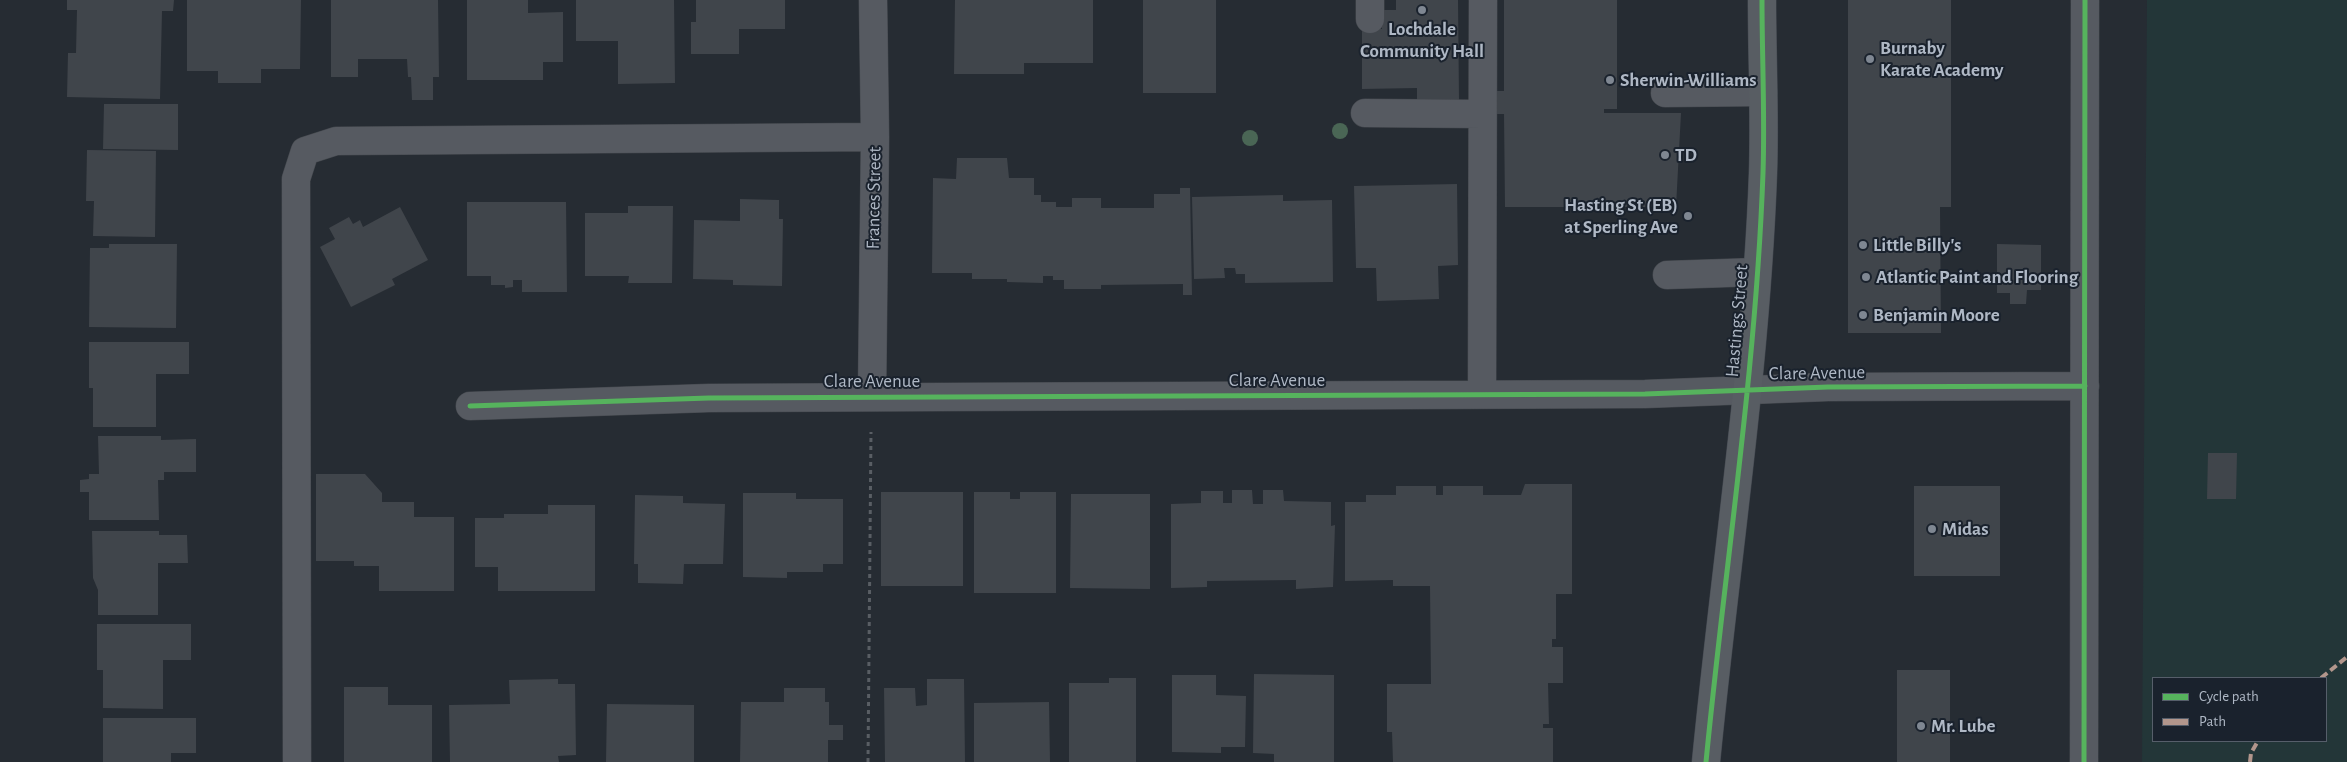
<!DOCTYPE html>
<style>
body{margin:0}
#map{position:relative;width:2347px;height:762px;overflow:hidden;background:#262c33;font-family:"Alegreya Sans",sans-serif}
canvas{display:block}
.legend{position:absolute;left:2152px;top:677px;width:175px;height:65px;box-sizing:border-box;background:#1a222d;border:1px solid #565e6a;margin:0;padding:6px 9px;list-style:none;font-size:15px;color:#afb8c5}
.legend li{display:flex;align-items:center;gap:10px;height:25px}
.legend b{width:25px;border:1px solid #565e6a}
</style>
<div id="map">
<canvas width="2347" height="762"></canvas>
<ul class="legend">
<li><b style="height:6px;background:#56b35d"></b>Cycle path</li>
<li><b style="height:6px;background:#b2968c"></b>Path</li>
</ul>
</div>
<script>
const ctx = document.querySelector('canvas').getContext('2d');
ctx.lineJoin = 'round';
function fillPath(path, color) { ctx.fillStyle = color; ctx.fill(path, 'evenodd'); }
function stroke(path, color, width, dash) { ctx.strokeStyle = color; ctx.lineWidth = width; ctx.lineCap = dash ? 'butt' : 'round'; ctx.setLineDash(dash || []); ctx.stroke(path); }
function write(font, color, halo, rows, align = 'center') {
  ctx.font = font + ' "Alegreya Sans",sans-serif'; ctx.lineWidth = 4; ctx.setLineDash([]); ctx.textBaseline = 'middle'; ctx.strokeStyle = halo; ctx.fillStyle = color; for (const [text, x, y, turn = 0] of rows) {
    ctx.save(); ctx.translate(x, y); ctx.rotate((+turn || 0) * Math.PI / 180); ctx.textAlign = isNaN(turn) ? turn : align; if (halo) ctx.strokeText(text, 0, 0); ctx.fillText(text, 0, 0); ctx.restore();
  }
}
fillPath(new Path2D(`
 M 2147,0 L 2347,0 L 2347,762 L 2142,762 ZM 2153,678 L 2326,678 L 2326,741 L 2153,741 Z`), '#233638');
fillPath(new Path2D(`
 M 67,0 L 174,0 L 173,11 L 162,11 L 160,99 L 67,97 L 68,53 L 76,53 L 77,10 L 67,10 Z
 M 187,0 L 301,0 L 300,69 L 261,69 L 261,83 L 218,83 L 218,71 L 187,71 Z
 M 331,0 L 438,0 L 439,77 L 433,77 L 433,100 L 412,100 L 411,77 L 408,77 L 407,59 L 358,59 L 358,77 L 331,77 Z
 M 467,0 L 528,0 L 528,13 L 563,12 L 563,62 L 543,62 L 543,80 L 467,80 Z
 M 576,0 L 674,0 L 675,83 L 618,84 L 618,41 L 576,41 Z
 M 696,0 L 785,0 L 785,29 L 739,29 L 739,54 L 691,54 L 691,22 L 696,22 Z
 M 955,0 L 1093,0 L 1093,63 L 1024,63 L 1024,74 L 954,74 Z
 M 1143,0 L 1216,0 L 1216,93 L 1143,93 Z
 M 1396,0 L 1458,0 L 1459,100 L 1417,100 L 1417,88 L 1362,89 L 1362,29 L 1382,29 L 1381,10 L 1396,10 Z
 M 1504,0 L 1617,0 L 1617,109 L 1604,109 L 1604,113 L 1681,113 L 1676,207 L 1505,207 L 1504,114 L 1494,114 L 1494,91 L 1504,91 Z
 M 1848,0 L 1951,0 L 1951,207 L 1940,207 L 1941,333 L 1848,333 Z
 M 104,104 L 178,104 L 178,150 L 103,149 Z
 M 87,150 L 156,151 L 155,237 L 93,236 L 94,201 L 86,201 Z
 M 957,158 L 1007,158 L 1009,178 L 1034,178 L 1034,195 L 1041,195 L 1041,202 L 1056,202 L 1056,207 L 1072,207 L 1072,198 L 1101,198 L 1101,208 L 1154,208 L 1154,194 L 1180,194 L 1180,188 L 1190,188 L 1192,295 L 1183,295 L 1183,284 L 1101,285 L 1101,289 L 1064,289 L 1064,280 L 1053,280 L 1053,276 L 1043,276 L 1043,283 L 1007,282 L 1007,279 L 972,279 L 972,273 L 932,273 L 933,178 L 956,179 Z
 M 1457,184 L 1458,265 L 1438,266 L 1439,299 L 1377,301 L 1376,268 L 1356,268 L 1354,186 Z
 M 1283,195 L 1283,201 L 1332,200 L 1333,282 L 1245,283 L 1245,274 L 1236,274 L 1235,268 L 1224,268 L 1225,278 L 1194,279 L 1192,197 Z
 M 740,199 L 779,200 L 779,219 L 783,219 L 782,286 L 733,285 L 733,280 L 693,279 L 694,220 L 740,221 Z
 M 467,202 L 566,202 L 567,292 L 522,292 L 522,280 L 513,280 L 513,287 L 505,288 L 505,285 L 491,285 L 491,276 L 467,276 Z
 M 628,206 L 673,206 L 672,283 L 628,283 L 629,276 L 585,276 L 585,213 L 628,213 Z
 M 400,207 L 428,260 L 392,279 L 395,285 L 351,307 L 320,247 L 335,239 L 329,228 L 349,217 L 353,224 L 360,220 L 363,227 Z
 M 109,244 L 177,244 L 176,328 L 89,327 L 90,248 L 109,248 Z
 M 1997,244 L 2041,245 L 2041,290 L 2027,290 L 2026,304 L 2010,304 L 2010,293 L 1997,293 Z
 M 89,342 L 189,342 L 189,374 L 156,374 L 156,427 L 93,427 L 93,388 L 89,388 Z
 M 98,436 L 161,436 L 161,440 L 196,439 L 196,472 L 164,472 L 164,480 L 158,480 L 159,520 L 89,520 L 89,492 L 80,492 L 80,480 L 89,479 L 89,474 L 99,474 Z
 M 2208,453 L 2237,453 L 2236,499 L 2207,499 Z
 M 316,474 L 365,474 L 382,493 L 382,502 L 414,502 L 414,517 L 454,517 L 454,591 L 379,591 L 379,566 L 354,566 L 354,561 L 316,561 Z
 M 1525,484 L 1572,484 L 1572,594 L 1556,594 L 1556,639 L 1552,639 L 1552,647 L 1563,647 L 1563,683 L 1548,683 L 1549,724 L 1543,724 L 1543,728 L 1553,728 L 1553,762 L 1393,762 L 1392,732 L 1387,732 L 1387,684 L 1431,684 L 1430,586 L 1393,586 L 1393,580 L 1345,581 L 1345,502 L 1366,502 L 1366,495 L 1396,495 L 1396,486 L 1436,486 L 1436,495 L 1443,495 L 1443,486 L 1483,486 L 1483,495 L 1521,495 Z
 M 1914,486 L 2000,486 L 2000,576 L 1914,576 Z
 M 1232,490 L 1252,490 L 1253,504 L 1263,504 L 1263,490 L 1283,490 L 1284,501 L 1331,502 L 1331,526 L 1335,525 L 1333,587 L 1296,589 L 1296,580 L 1207,581 L 1207,587 L 1171,588 L 1171,504 L 1201,503 L 1201,491 L 1223,491 L 1223,503 L 1232,503 Z
 M 881,492 L 963,492 L 963,586 L 881,586 Z
 M 974,492 L 1010,492 L 1010,499 L 1020,499 L 1020,492 L 1056,492 L 1056,593 L 974,593 Z
 M 743,493 L 796,493 L 796,499 L 843,499 L 843,564 L 823,564 L 823,572 L 787,572 L 787,578 L 743,577 Z
 M 1071,494 L 1150,494 L 1150,589 L 1070,588 Z
 M 635,495 L 683,496 L 683,503 L 725,504 L 723,564 L 684,564 L 683,584 L 638,583 L 638,564 L 634,564 Z
 M 548,505 L 595,505 L 595,591 L 498,591 L 498,567 L 475,567 L 475,518 L 504,518 L 504,514 L 548,514 Z
 M 92,531 L 159,531 L 159,535 L 187,535 L 188,563 L 158,563 L 158,615 L 98,615 L 98,590 L 93,578 Z
 M 97,624 L 191,624 L 191,660 L 163,660 L 163,709 L 103,708 L 103,670 L 97,670 Z
 M 1897,670 L 1950,670 L 1950,762 L 1897,762 Z
 M 1254,674 L 1334,675 L 1334,762 L 1274,762 L 1274,754 L 1253,753 Z
 M 1172,675 L 1216,675 L 1216,695 L 1246,696 L 1245,747 L 1221,747 L 1221,753 L 1172,752 Z
 M 1109,678 L 1136,678 L 1136,762 L 1069,762 L 1069,683 L 1109,683 Z
 M 558,679 L 558,684 L 575,684 L 576,755 L 558,756 L 559,762 L 450,762 L 449,705 L 510,704 L 509,680 Z
 M 927,679 L 964,679 L 965,762 L 885,762 L 884,688 L 915,688 L 916,706 L 927,705 Z
 M 344,687 L 388,687 L 388,705 L 432,705 L 432,762 L 344,762 Z
 M 784,688 L 825,688 L 825,702 L 829,702 L 829,725 L 843,725 L 843,740 L 828,740 L 828,762 L 740,762 L 741,702 L 784,702 Z
 M 1049,702 L 1050,762 L 974,762 L 974,703 Z
 M 607,704 L 694,705 L 694,762 L 606,762 Z
 M 103,718 L 196,718 L 196,753 L 171,753 L 171,762 L 103,762 Z`), '#40454b');
const minor = new Path2D(`
 M 1370,19 L 1370,0
 M 1665,93 L 1763,92
 M 1365,113 L 1482,114
 M 1667,275 L 1757,272
 M 1482,394 L 1483,0
 M 872,396 L 875,137 L 873,0
 M 470,406 L 709,398 L 1645,394 L 1828,387 L 2085,386
 M 297,762 L 296,179 L 305,151 L 336,141 L 875,137
 M 2084,762 L 2085,0`);
const major = new Path2D(`
 M 1706,762 C 1725,566 1756,370 1763,173 C 1765,115 1762,58 1762,0`);
stroke(minor, '#44484e', 29);
stroke(major, '#434850', 29);
stroke(new Path2D(`
 M 868,762 L 871,432`), '#595e64', 3, [4, 4]);
stroke(minor, '#565a61', 28);
stroke(major, '#585d63', 28);
stroke(new Path2D(`
 M 2321,678 L 2347,657
 M 2250,762 L 2251,753 L 2258,741`), '#b2968c', 4, [8, 4]);
stroke(new Path2D(`
 M 470,406 L 709,398 L 1645,394 L 1828,387 L 2085,386
 M 1706,762 C 1725,566 1756,370 1763,173 C 1765,115 1762,58 1762,0
 M 2084,762 L 2085,0`), '#56b35d', 5);
ctx.fillStyle = '#4a6655';
for (const [x, y] of [
 [1340,131],
 [1250,138]
]) { ctx.beginPath(); ctx.arc(x, y, 8, 0, 2 * Math.PI); ctx.fill(); }
for (const [x, y, r, color] of [
 [1422,10,5,"#7f8792"],
 [1870,59,5,"#7f8792"],
 [1610,80,5,"#7f8792"],
 [1665,155,5,"#7f8792"],
 [1688,216,5,"#7f8792"],
 [1863,245,5,"#7f8792"],
 [1866,277,5,"#7f8792"],
 [1863,315,5,"#7f8792"],
 [1932,529,5,"#7f8792"],
 [1921,726,5,"#7f8792"]
]) { const dot = new Path2D(); dot.arc(x, y, r, 0, 2 * Math.PI); ctx.fillStyle = color; ctx.fill(dot); stroke(dot, '#1a222d', 2); }
write('bold 19px', '#afb8c5', '#1a222d', [
 ["Lochdale",1422,29,"center"],
 ["Community Hall",1422,51,"center"],
 ["Burnaby",1880,48],
 ["Karate Academy",1880,70],
 ["Sherwin-Williams",1620,80],
 ["TD",1675,155],
 ["Hasting St (EB)",1678,205,"right"],
 ["at Sperling Ave",1678,227,"right"],
 ["Little Billy's",1873,245],
 ["Atlantic Paint and Flooring",1876,277],
 ["Benjamin Moore",1873,315],
 ["Midas",1942,529],
 ["Mr. Lube",1931,726]
], 'left');
write('19px', '#afb8c5', '#1a222d', [
 ["Frances Street",874,198,-89],
 ["Hastings Street",1737,321,-85],
 ["Clare Avenue",1817,373,-1],
 ["Clare Avenue",1277,380],
 ["Clare Avenue",872,381]
]);
</script>
